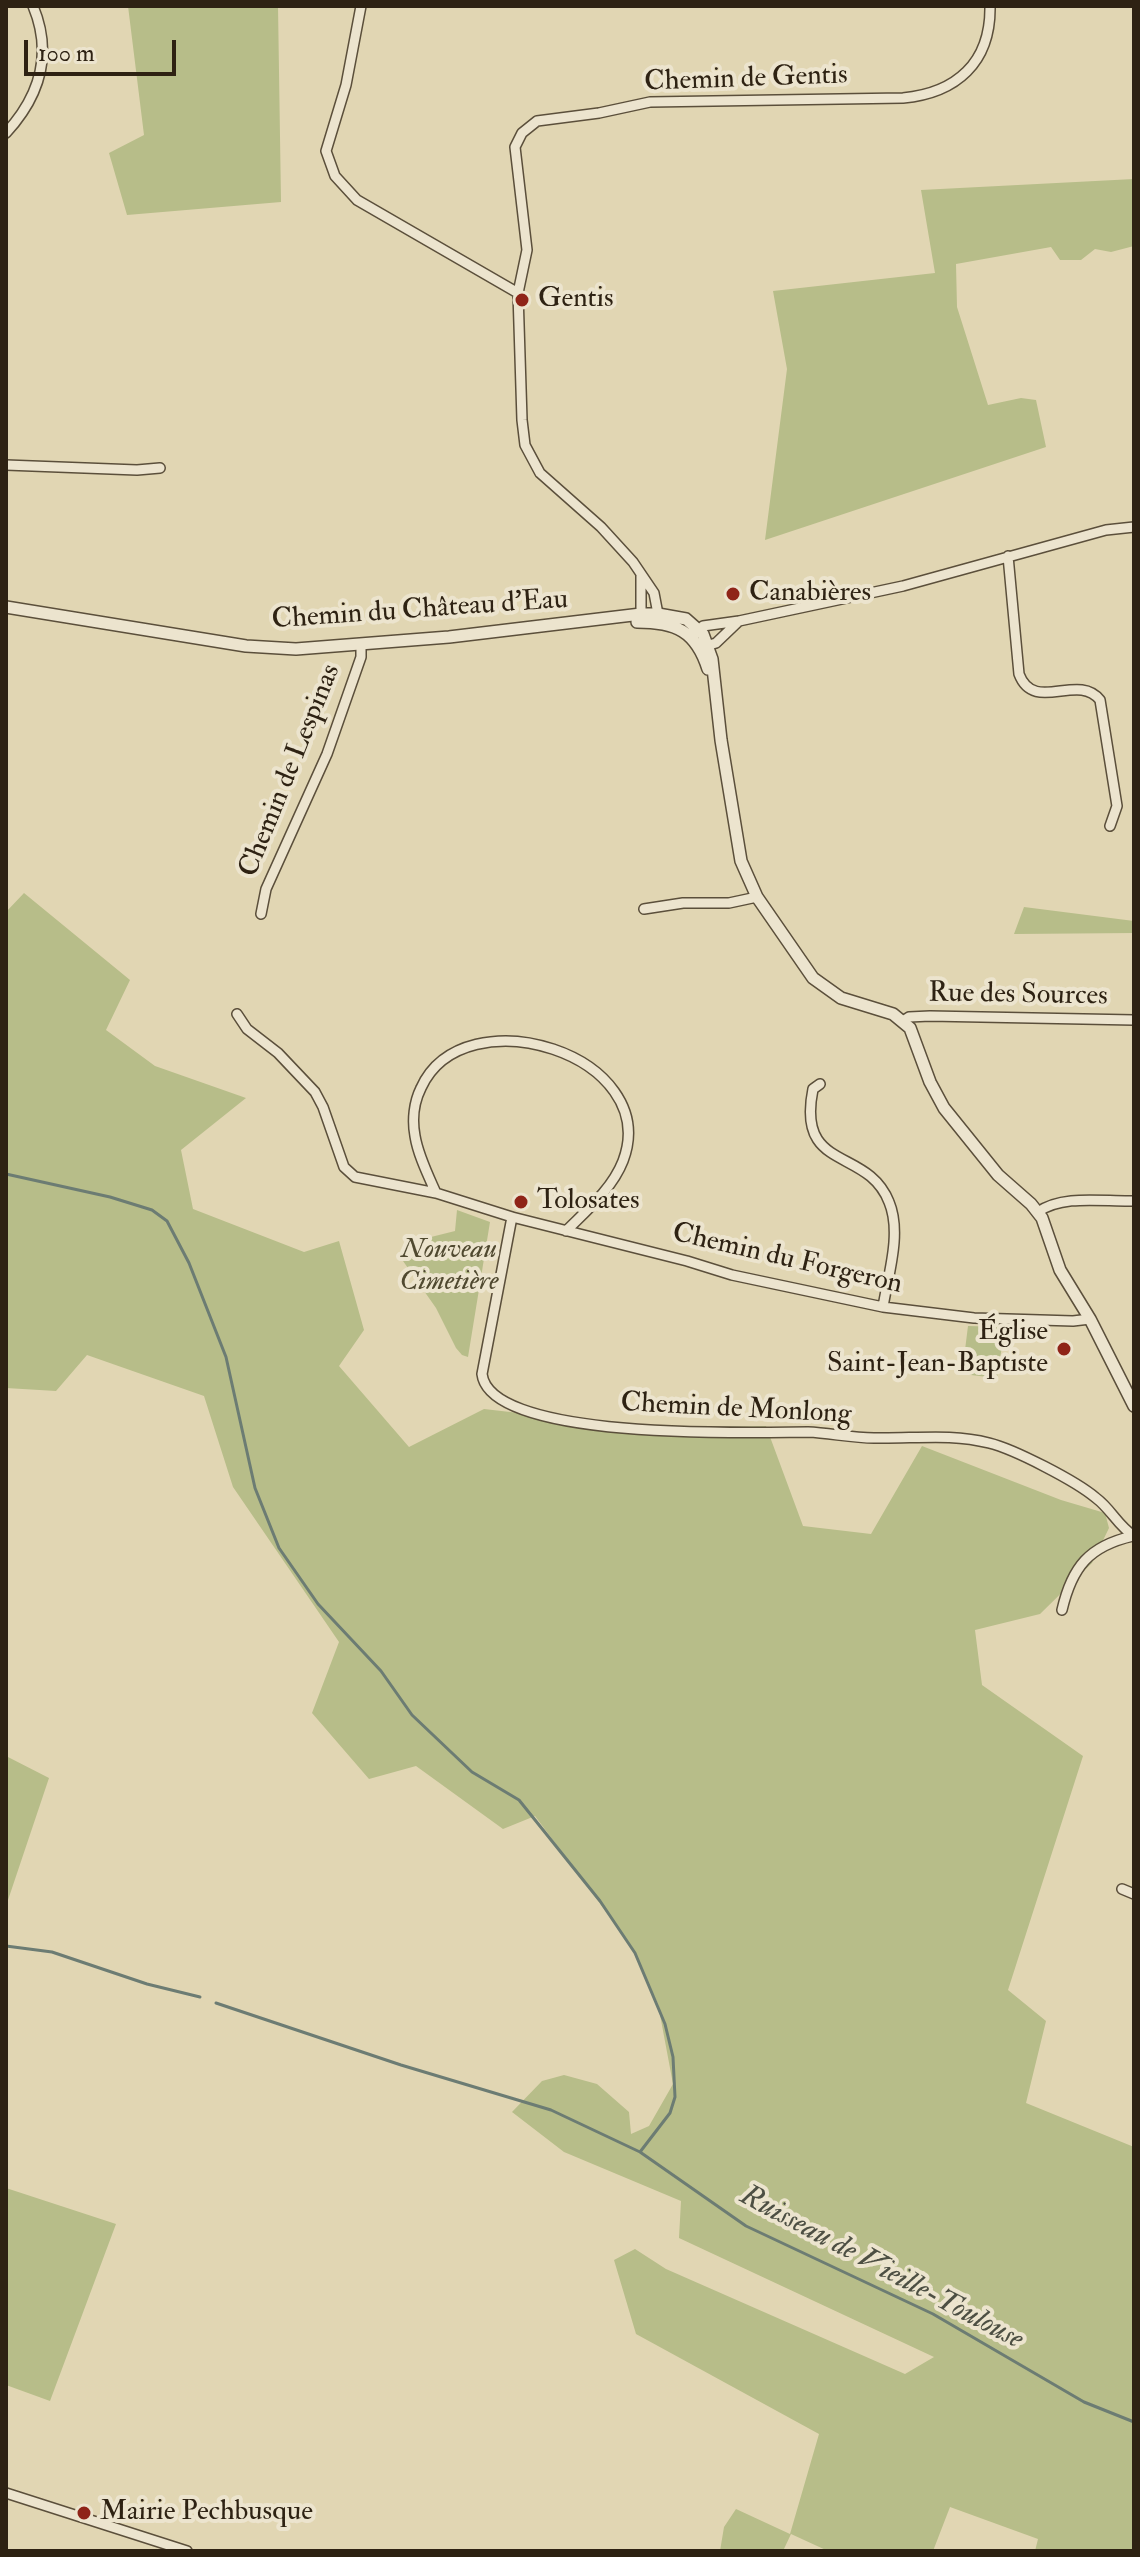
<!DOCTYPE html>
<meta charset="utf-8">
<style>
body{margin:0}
#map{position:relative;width:1140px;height:2557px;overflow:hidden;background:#e1d6b3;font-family:"IM FELL Double Pica",serif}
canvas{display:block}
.frame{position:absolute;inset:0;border:8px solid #2e2213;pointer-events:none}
.scale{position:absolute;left:24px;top:40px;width:152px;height:36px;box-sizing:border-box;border:4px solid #2e2213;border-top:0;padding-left:10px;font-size:24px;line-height:28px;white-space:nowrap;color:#2e2213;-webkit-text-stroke:6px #ece4ce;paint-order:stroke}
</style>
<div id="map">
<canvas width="1140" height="2557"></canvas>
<div class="frame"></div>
<div class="scale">100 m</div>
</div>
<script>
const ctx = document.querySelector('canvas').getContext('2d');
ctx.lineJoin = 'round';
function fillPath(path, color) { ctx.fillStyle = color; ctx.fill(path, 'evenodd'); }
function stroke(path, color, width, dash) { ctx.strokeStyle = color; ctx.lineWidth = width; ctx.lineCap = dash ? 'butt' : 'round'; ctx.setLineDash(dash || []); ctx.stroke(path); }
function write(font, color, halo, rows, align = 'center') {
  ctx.font = font + ' "IM FELL Double Pica",serif'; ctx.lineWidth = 8; ctx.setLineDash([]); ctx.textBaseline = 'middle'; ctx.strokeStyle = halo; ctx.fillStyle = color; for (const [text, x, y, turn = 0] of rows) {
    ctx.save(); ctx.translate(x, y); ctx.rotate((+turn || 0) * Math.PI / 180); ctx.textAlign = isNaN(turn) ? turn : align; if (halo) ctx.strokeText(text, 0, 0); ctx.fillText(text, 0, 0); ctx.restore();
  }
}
fillPath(new Path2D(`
 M 128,6 L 278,6 L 281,202 L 127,215 L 109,153 L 144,135 Z
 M 1134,179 L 1134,246 L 1111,252 L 1095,249 L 1081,260 L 1060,260 L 1051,247 L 956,264 L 957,307 L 988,405 L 1021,398 L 1036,400 L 1046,447 L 765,540 L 787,369 L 773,291 L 935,273 L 921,190 Z
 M 24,893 L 130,980 L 106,1030 L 155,1066 L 246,1098 L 181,1150 L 193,1209 L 304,1252 L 339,1241 L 364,1330 L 339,1366 L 409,1447 L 484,1409 L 649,1428 L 766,1426 L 803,1526 L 871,1534 L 922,1446 L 1061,1500 L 1105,1513 L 1109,1528 L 1092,1563 L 1040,1614 L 975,1630 L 982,1685 L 1083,1756 L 1008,1990 L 1046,2021 L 1026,2103 L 1134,2147 L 1132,2200 L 1134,2201 L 1134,2551 L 1035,2551 L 1038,2539 L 950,2507 L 933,2551 L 828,2551 L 791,2534 L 783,2551 L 720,2551 L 724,2527 L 736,2509 L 790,2534 L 819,2434 L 636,2334 L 614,2260 L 635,2249 L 666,2269 L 905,2374 L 934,2357 L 679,2238 L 681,2201 L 564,2152 L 512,2112 L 542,2081 L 564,2075 L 597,2084 L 629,2112 L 631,2134 L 649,2126 L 673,2084 L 658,2004 L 628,1941 L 535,1816 L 503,1829 L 416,1766 L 369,1779 L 312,1713 L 339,1642 L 233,1487 L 204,1396 L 87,1355 L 56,1391 L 6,1388 L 6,912 Z
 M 1024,907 L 1134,921 L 1134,933 L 1014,934 Z
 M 457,1210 L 490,1222 L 468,1357 L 462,1355 L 456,1348 L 436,1308 L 403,1261 L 431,1237 L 455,1231 Z
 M 968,1326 L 1005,1327 L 997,1378 L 962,1374 Z
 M 6,1756 L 49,1778 L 6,1906 Z
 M 6,2188 L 116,2224 L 50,2401 L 6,2385 Z`), '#b7bd89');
stroke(new Path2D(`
 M 6,1174 L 110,1197 L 152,1210 L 167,1221 L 189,1263 L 226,1357 L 255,1488 L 279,1548 L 318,1604 L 381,1671 L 412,1715 L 472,1772 L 519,1800 L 600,1901 L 635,1953 L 665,2024 L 673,2057 L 675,2097 L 670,2113 L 640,2152 L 746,2226 L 933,2314 L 1084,2402 L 1134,2422
 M 6,1946 L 52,1952 L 147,1984 L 200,1997
 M 216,2003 L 401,2065 L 551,2110 L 640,2152`), '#6c7c73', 3);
const minor = new Path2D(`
 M 361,6 L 346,85 L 326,151 L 335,176 L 357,200 L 518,293
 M 6,133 C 40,96 53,54 33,6
 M 6,465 L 137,470 L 160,468
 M 1008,556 L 1019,674 C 1034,714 1078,672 1100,700 L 1117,806 L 1110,826
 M 641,576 L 641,614 L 650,622 L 658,614 L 654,593 L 633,562 L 601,527 L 540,473 L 525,445 L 522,420 L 518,293 L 527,250 L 515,147 L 522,133 L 537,121 L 599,113 L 650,102 L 903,98 C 956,93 991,63 990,6
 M 739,621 L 903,586 L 1106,530 L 1134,527
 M 696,634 L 703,626 L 739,621 L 716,643 L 703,647
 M 644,909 L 683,903 L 729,903 L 757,897
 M 261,914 L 266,889 L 327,754 L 361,657 L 361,645
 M 237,1014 L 247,1029 L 278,1053 L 315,1092 L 323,1107 L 344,1167 L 355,1177 L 436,1193 L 512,1217 L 687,1261 L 732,1275 L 883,1307 L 974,1318 L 1073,1321 L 1090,1319
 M 903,1021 L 909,1017 L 930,1016 L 1134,1020
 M 820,1084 L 813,1089 C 796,1173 867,1146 889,1202 C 902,1233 888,1275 883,1307
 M 436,1193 C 428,1175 418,1155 415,1136 C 412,1120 414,1102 421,1088 C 464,993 663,1055 623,1161 C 612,1189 587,1210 566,1231
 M 1038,1212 C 1063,1194 1104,1202 1134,1201
 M 512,1217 L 482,1374 C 490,1442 755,1432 808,1432 C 830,1433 852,1438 874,1438 C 913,1439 951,1433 989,1443 C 1014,1449 1076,1481 1096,1498 C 1111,1509 1118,1526 1134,1536
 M 1062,1610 C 1072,1567 1089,1546 1133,1536
 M 1122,1889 L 1134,1894
 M 6,2493 L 187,2551`);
const tertiary = new Path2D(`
 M 6,607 L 246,646 L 296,649 L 449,637 L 641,614 L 658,614 L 686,619 L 703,634 L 712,659 L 721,740 L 741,861 L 757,897 L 813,978 L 841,998 L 893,1014 L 910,1028 L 930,1082 L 944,1108 L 998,1175 L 1031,1204 L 1042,1218 L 1060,1270 L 1090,1319 L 1134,1406
 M 637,622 C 676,622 696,631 708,669`);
stroke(minor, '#5b4f3b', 12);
stroke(tertiary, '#5b4f3b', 14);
stroke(minor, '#ece4ce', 9);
stroke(tertiary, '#ece4ce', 11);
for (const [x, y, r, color] of [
 [522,300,8,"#8f2418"],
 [733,594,8,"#8f2418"],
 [521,1202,8,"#8f2418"],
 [1064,1349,8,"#8f2418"],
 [84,2513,8,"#8f2418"]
]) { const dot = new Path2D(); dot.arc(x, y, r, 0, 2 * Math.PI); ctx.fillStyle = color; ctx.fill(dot); stroke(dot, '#ece4ce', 3); }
write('28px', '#2e2213', '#ece4ce', [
 ["Chemin de Gentis",746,80,-2],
 ["Chemin du Château d'Eau",420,611,-4],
 ["Chemin de Lespinas",291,771,-68],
 ["Rue des Sources",1018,996,1],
 ["Chemin du Forgeron",787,1260,13],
 ["Chemin de Monlong",736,1410,3]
]);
write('28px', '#2e2213', '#ece4ce', [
 ["Gentis",538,300],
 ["Canabières",749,594],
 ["Tolosates",537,1202],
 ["Église",1048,1333,"right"],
 ["Saint-Jean-Baptiste",1048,1365,"right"],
 ["Mairie Pechbusque",100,2513]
], 'left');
write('italic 28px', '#504930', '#ece4ce', [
 ["Nouveau",449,1251],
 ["Cimetière",449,1283]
]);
write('italic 30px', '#4d4f43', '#ece4ce', [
 ["Ruisseau de Vieille-Toulouse",881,2269,28]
]);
</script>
